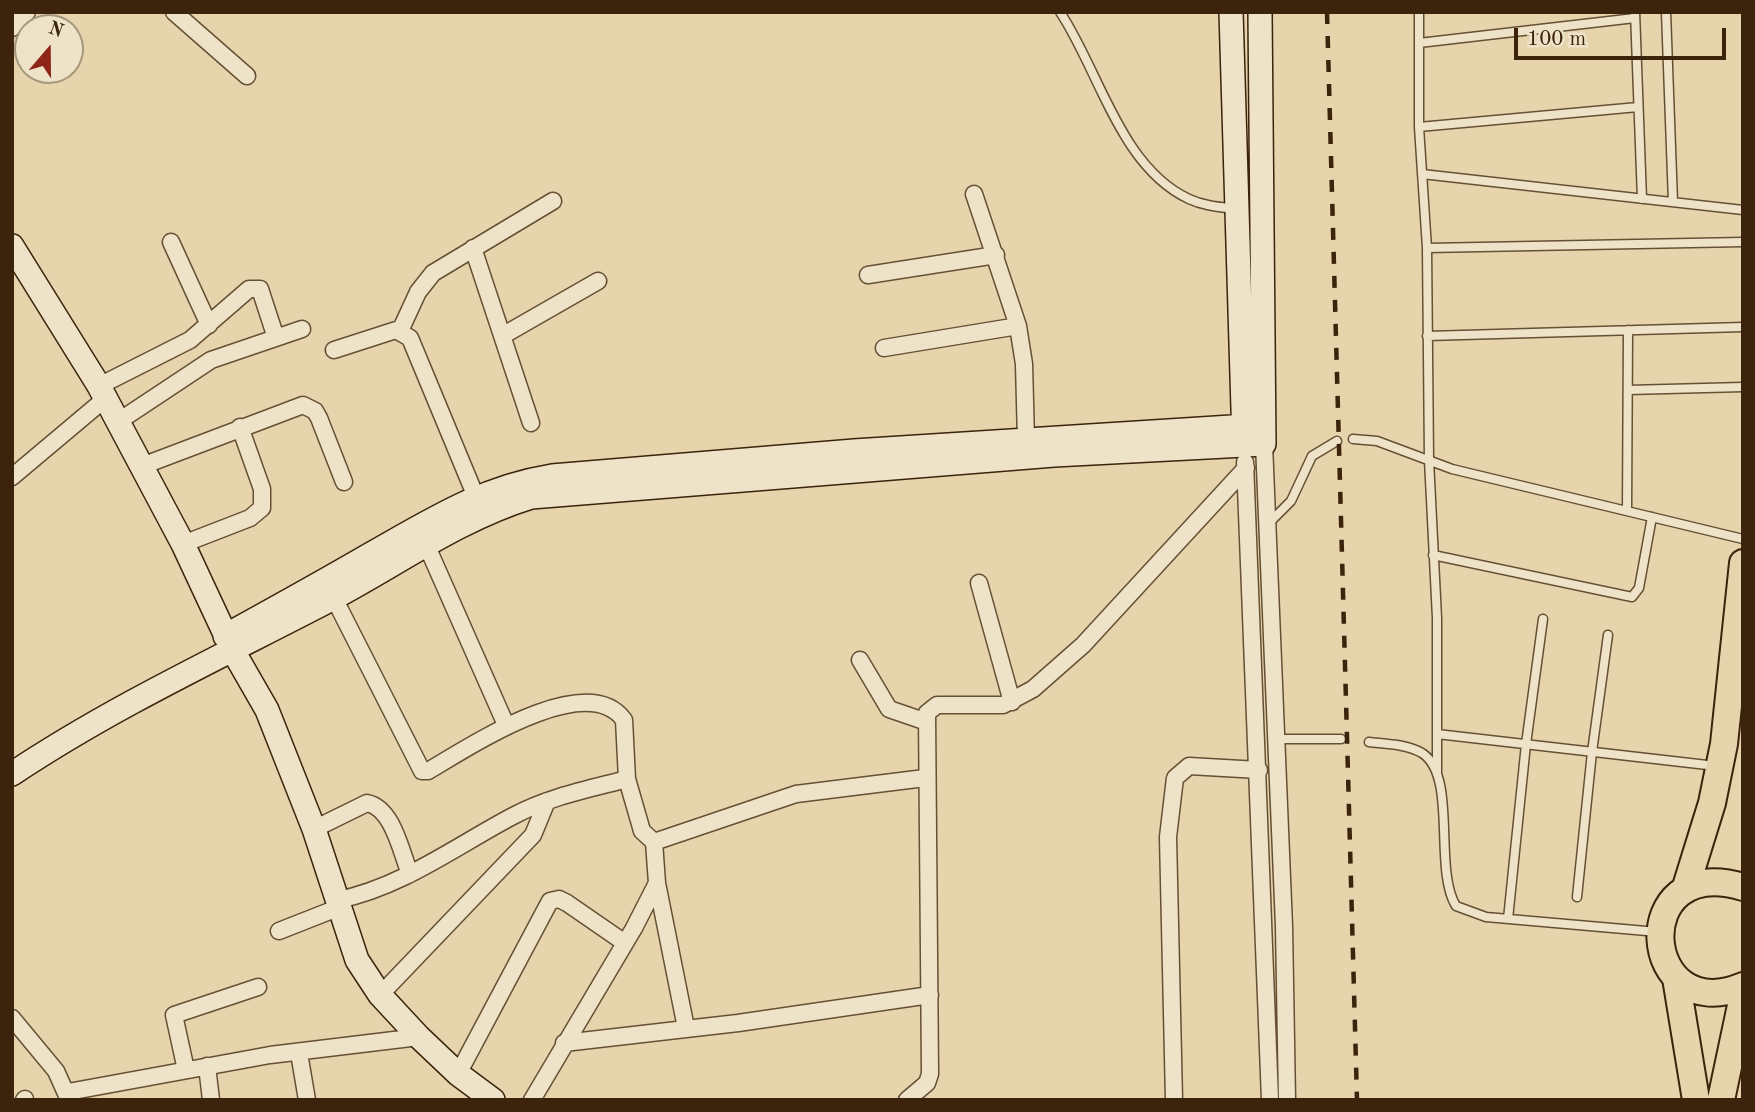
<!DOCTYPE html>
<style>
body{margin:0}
#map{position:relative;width:1755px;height:1112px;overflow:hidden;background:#e5d4ac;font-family:"Old Standard TT",serif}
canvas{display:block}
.frame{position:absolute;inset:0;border:14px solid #3b240b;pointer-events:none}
.north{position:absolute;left:14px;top:14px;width:70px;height:70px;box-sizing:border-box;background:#eee3c9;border:2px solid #a6977d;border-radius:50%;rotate:20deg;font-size:19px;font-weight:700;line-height:28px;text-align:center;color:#3b240b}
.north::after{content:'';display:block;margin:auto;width:24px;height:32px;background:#8f2418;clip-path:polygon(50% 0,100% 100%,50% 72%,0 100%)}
.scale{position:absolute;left:1514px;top:28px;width:212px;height:32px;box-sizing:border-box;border:4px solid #3b240b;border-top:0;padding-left:9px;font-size:21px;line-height:24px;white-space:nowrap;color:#3b240b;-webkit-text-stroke:5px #eee3c9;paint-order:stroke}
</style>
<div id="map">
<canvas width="1755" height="1112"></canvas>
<div class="frame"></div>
<div class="north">N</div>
<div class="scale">100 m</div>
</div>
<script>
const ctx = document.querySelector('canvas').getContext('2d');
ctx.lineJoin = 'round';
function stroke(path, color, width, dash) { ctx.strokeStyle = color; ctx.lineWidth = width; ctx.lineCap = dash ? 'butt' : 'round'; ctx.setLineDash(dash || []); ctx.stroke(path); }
const lane = new Path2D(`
 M 1060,12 C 1099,70 1120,167 1189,199 C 1204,206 1220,207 1236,209
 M 1419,12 L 1419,127 L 1427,248 L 1429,460 L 1437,618 L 1437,772
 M 1635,12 L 1642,199
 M 1666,12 L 1673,202
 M 1419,43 L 1635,18
 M 1419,127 L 1638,107
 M 1422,174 L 1743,210
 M 1427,248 L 1743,242
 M 1427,336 L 1743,327
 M 1628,390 L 1743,387
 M 1353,439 L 1377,441 L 1452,469 L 1743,539
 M 1627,511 L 1628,330
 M 1268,524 L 1291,501 L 1312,456 L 1337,441
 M 1433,555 L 1632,597 L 1639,588 L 1652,517
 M 1437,734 L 1716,766
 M 1276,739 L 1341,739
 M 1369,742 C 1387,744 1406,744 1422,753 C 1458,776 1433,869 1456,906 L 1486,917 L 1658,932
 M 1577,897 L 1592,752 L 1608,635
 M 1508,919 L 1526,744 L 1543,619`);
const street = new Path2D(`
 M 174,12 L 247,76
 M 12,28 L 27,12
 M 974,194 L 1018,326 L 1024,364 L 1026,440
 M 171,242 L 209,325
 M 473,248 L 531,423
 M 868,275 L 996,255
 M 400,331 L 418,292 L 433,273 L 553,201
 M 502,336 L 598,281
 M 884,348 L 1018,326
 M 334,350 L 396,330 L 410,338 L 476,497
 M 99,386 L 190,340 L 249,289 L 260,289 L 276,338
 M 116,423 L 211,360 L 302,329
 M 1264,444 L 1284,926 L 1287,1100
 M 1245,462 L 1270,1100
 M 142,466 L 303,405 L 315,411 L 319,418 L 344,482
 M 12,477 L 106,398
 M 183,544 L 250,518 L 262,508 L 262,489 L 240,427
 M 426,544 L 506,725
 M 979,583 L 1012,702
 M 334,598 L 422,771 L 428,771 C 466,749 586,668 624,720 L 627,779
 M 860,660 L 889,709 L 924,721
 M 314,829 L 367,803 C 393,808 401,852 410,874
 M 657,883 L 686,1028
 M 338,900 C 402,887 456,846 513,816 C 548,797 589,789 627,779 L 642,831 L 654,842 L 796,794 L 925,778
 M 279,931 L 340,907
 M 380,995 L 533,835 L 547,801
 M 12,1018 L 56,1071 L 69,1100
 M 564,1043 L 738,1023 L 930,995
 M 299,1053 L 307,1100
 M 207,1066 L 211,1100
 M 186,1070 L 174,1015 L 258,987
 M 458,1074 L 550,901 L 559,899 L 567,903 L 625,943
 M 68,1092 L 270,1055 L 419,1037
 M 24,1100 L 25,1099
 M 532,1100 L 634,928 L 657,883 L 654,842
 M 907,1100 L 927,1083 L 930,1074 L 927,713 L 937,705 L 1003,705 L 1033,689 L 1083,645 L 1246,468
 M 1174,1100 L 1168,837 L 1175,778 L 1189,766 L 1259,770`);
const secondary = new Path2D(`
 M 1231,12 L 1244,442
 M 12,246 L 99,386 L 183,544 L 232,649 L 267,710 L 314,829 L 357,960 L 380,995 L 419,1037 L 458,1074 L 493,1100
 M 225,636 C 274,609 323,582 371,554 C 431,520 483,487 552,476 L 854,451 L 1263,425
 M 12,774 C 111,708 218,658 324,603 C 394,567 456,520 531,497 L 1054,455 L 1264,444 L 1260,12`);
const primary = new Path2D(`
 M 1743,887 C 1626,852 1640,1029 1743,986
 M 1685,890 L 1712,803 L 1724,744 L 1743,563
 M 1676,978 L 1696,1100
 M 1721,1100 L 1743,996`);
stroke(lane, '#665033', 11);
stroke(street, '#665033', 19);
stroke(secondary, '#3b240b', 26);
stroke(primary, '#3b240b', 30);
stroke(lane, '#eee3c9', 8);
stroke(street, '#eee3c9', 16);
stroke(secondary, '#eee3c9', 23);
stroke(primary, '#e5d4ac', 26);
stroke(new Path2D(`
 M 1327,12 L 1357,1100`), '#3b240b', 4.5, [12, 12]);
</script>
